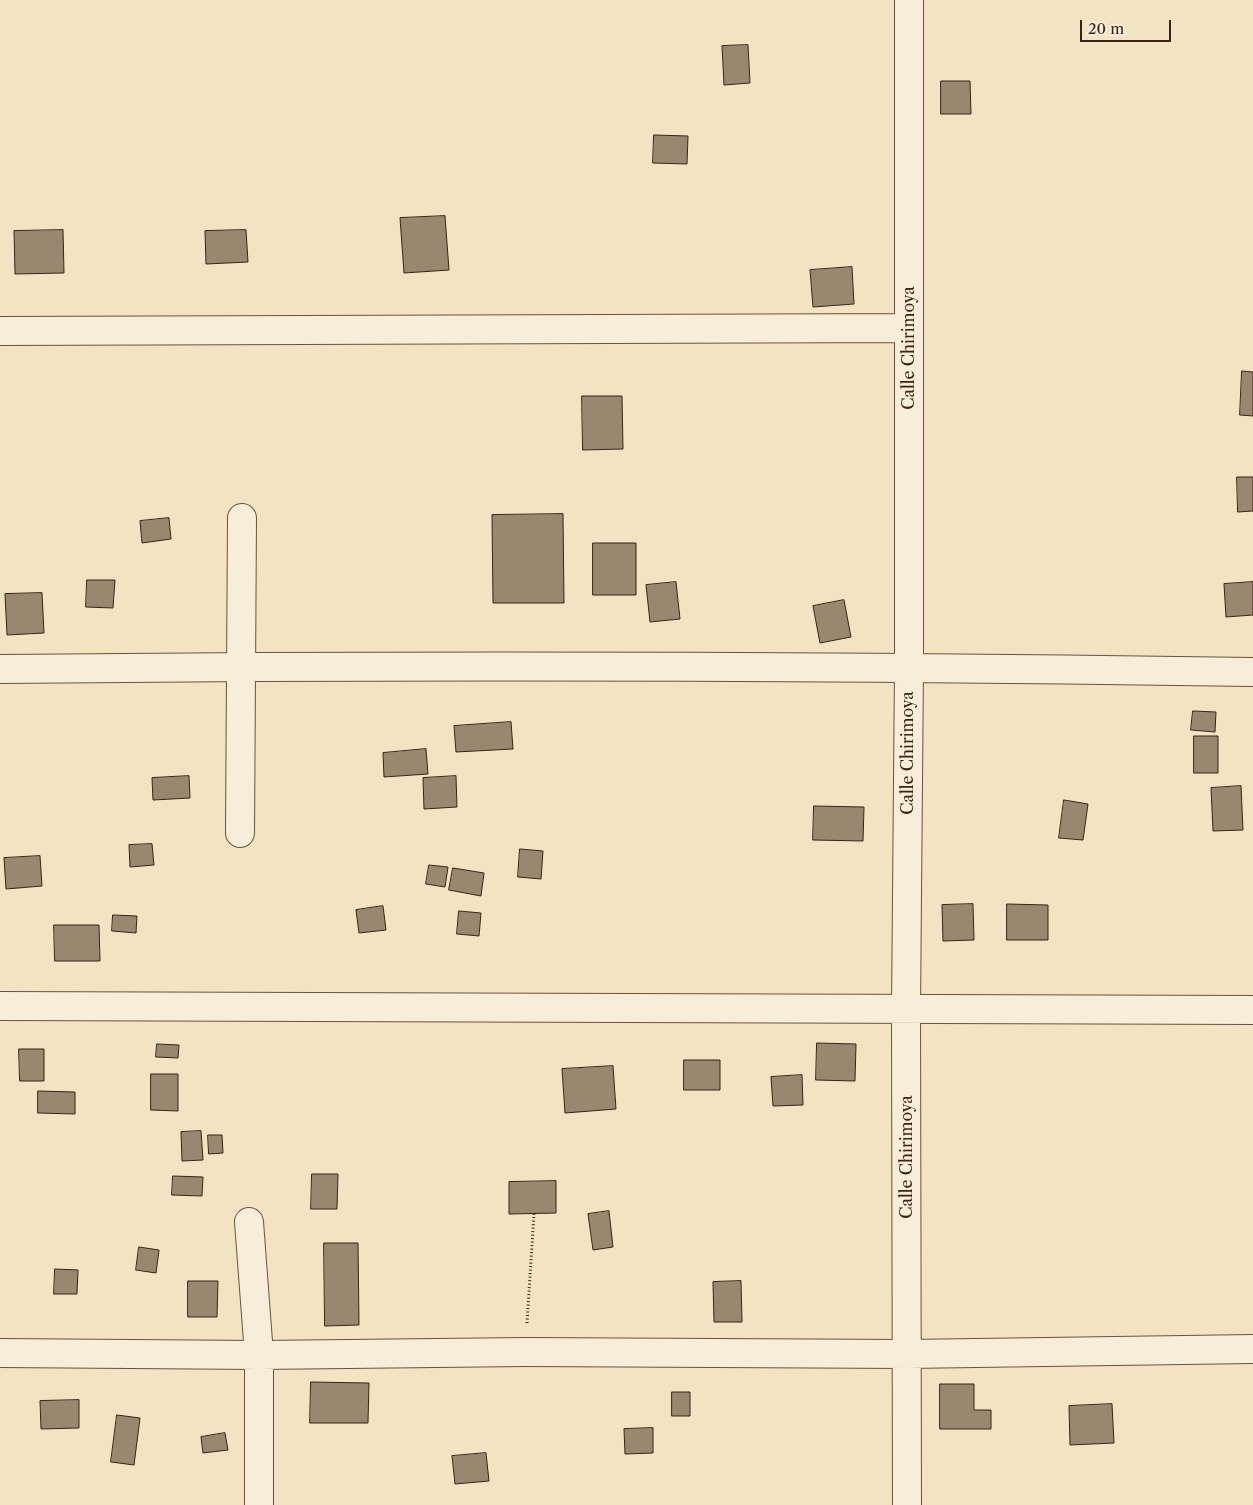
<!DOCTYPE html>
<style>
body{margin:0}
#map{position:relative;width:1253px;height:1505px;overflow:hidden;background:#f2e3c3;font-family:"Libre Caslon Text",serif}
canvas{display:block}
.scale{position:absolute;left:1080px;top:20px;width:91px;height:22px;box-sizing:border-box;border:2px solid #3a2314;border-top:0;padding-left:6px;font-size:15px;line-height:18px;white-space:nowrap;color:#3a2314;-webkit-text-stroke:4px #f7edd8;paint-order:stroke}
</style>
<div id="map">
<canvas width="1253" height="1505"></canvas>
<div class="scale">20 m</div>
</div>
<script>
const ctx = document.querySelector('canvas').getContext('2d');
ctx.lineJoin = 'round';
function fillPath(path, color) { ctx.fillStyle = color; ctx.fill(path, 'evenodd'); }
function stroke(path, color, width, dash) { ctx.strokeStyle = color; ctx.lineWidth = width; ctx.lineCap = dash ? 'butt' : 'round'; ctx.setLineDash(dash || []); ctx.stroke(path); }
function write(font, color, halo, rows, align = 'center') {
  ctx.font = font + ' "Libre Caslon Text",serif'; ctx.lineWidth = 4; ctx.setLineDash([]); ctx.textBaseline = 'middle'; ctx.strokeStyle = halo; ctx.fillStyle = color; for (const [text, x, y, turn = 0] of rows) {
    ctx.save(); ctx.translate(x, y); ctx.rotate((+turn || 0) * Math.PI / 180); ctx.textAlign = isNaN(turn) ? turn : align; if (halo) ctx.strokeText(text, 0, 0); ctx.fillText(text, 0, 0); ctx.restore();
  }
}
const building = new Path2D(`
 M 748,45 L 750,83 L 724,85 L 722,46 Z
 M 941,81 L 970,81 L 971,114 L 941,114 Z
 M 654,135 L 688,136 L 687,164 L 653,163 Z
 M 445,216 L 449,270 L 404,273 L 400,218 Z
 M 63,230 L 64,273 L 15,274 L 14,231 Z
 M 246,230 L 248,262 L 206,264 L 205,231 Z
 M 852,267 L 854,304 L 813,307 L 810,270 Z
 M 1242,371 L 1253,372 L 1253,416 L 1240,415 Z
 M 582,396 L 622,396 L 623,449 L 583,450 Z
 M 1237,477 L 1253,477 L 1253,511 L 1238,512 Z
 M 563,514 L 564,603 L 493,603 L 492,515 Z
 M 169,518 L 171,539 L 142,543 L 140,521 Z
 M 593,543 L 636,543 L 636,595 L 593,595 Z
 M 87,580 L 115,580 L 113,608 L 86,607 Z
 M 676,582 L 680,619 L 650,622 L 646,585 Z
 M 1253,582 L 1253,615 L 1226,617 L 1224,584 Z
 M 42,593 L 44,633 L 7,635 L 5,594 Z
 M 844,600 L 851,637 L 820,643 L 813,606 Z
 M 1193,711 L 1216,712 L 1215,732 L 1191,730 Z
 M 511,722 L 513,749 L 456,752 L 454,726 Z
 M 1194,736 L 1218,736 L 1218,773 L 1194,773 Z
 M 426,749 L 428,774 L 384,777 L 383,753 Z
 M 189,776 L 190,798 L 153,800 L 152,778 Z
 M 456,776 L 457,807 L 424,809 L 423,778 Z
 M 1241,786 L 1243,830 L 1213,831 L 1211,788 Z
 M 1064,800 L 1088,804 L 1083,840 L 1059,838 Z
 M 814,806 L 864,807 L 863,841 L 813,840 Z
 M 152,844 L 154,865 L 130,867 L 129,845 Z
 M 520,849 L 543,851 L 541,879 L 518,877 Z
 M 40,856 L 42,886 L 6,889 L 4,858 Z
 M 429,865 L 448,867 L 445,887 L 426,884 Z
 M 453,868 L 484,873 L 481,896 L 449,890 Z
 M 973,904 L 974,940 L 943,941 L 942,905 Z
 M 1007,904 L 1048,905 L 1048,940 L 1007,940 Z
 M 383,906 L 386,930 L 359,933 L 356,910 Z
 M 459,911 L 481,913 L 479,936 L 457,934 Z
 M 113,915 L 137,916 L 136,933 L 112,931 Z
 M 54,925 L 99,925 L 100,961 L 55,961 Z
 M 817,1043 L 856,1044 L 855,1081 L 816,1080 Z
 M 157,1044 L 179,1045 L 178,1058 L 156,1057 Z
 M 19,1049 L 44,1049 L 44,1081 L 20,1081 Z
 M 684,1060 L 720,1060 L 720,1090 L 684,1090 Z
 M 613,1066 L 616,1109 L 565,1113 L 562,1069 Z
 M 151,1074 L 178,1074 L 178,1111 L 151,1110 Z
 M 802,1075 L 803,1105 L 773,1106 L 771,1077 Z
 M 38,1091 L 75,1092 L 75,1114 L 38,1113 Z
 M 201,1131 L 203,1160 L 182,1161 L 181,1132 Z
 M 208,1135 L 222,1135 L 223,1153 L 209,1154 Z
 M 312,1174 L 338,1174 L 337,1209 L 311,1209 Z
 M 173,1176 L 203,1177 L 202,1196 L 172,1195 Z
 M 556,1181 L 556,1213 L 509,1214 L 509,1182 Z
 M 609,1211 L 613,1247 L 593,1250 L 588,1214 Z
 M 324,1243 L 358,1243 L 359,1325 L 325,1326 Z
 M 139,1247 L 159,1250 L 156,1273 L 136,1270 Z
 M 55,1269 L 78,1270 L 77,1294 L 54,1294 Z
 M 188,1281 L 218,1281 L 217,1317 L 188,1317 Z
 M 741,1281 L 742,1322 L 714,1322 L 713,1282 Z
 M 311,1382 L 369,1383 L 368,1423 L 310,1423 Z
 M 940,1384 L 974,1384 L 974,1410 L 991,1410 L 991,1429 L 940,1429 Z
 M 672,1392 L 690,1392 L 690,1416 L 672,1416 Z
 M 79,1400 L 79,1428 L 41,1429 L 40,1401 Z
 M 1112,1404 L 1114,1443 L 1070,1445 L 1069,1406 Z
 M 117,1415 L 140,1418 L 134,1465 L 111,1462 Z
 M 653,1428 L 653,1453 L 625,1454 L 624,1429 Z
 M 225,1433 L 228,1450 L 203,1453 L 201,1437 Z
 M 486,1453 L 489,1481 L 455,1484 L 452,1456 Z`);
fillPath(building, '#9a876f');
stroke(building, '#3a2314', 1);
const minor = new Path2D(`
 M 0,331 L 909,328
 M 0,669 C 418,665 835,666 1253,672
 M 240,833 L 242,518
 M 0,1006 L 1253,1010
 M 249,1222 L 259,1355 L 259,1505
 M 0,1353 L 259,1355 L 525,1352 L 907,1354 L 1253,1349
 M 907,1505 L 906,1010 L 909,667 L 909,0`);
stroke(minor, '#685340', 30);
stroke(new Path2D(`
 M 527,1323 L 534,1214`), '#3a2314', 3, [1, 2.5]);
stroke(minor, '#f7edd8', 28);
write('16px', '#3a2314', '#f7edd8', [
 ["Calle Chirimoya",909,348,-90],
 ["Calle Chirimoya",908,753,-90],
 ["Calle Chirimoya",907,1157,-90]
]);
</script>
